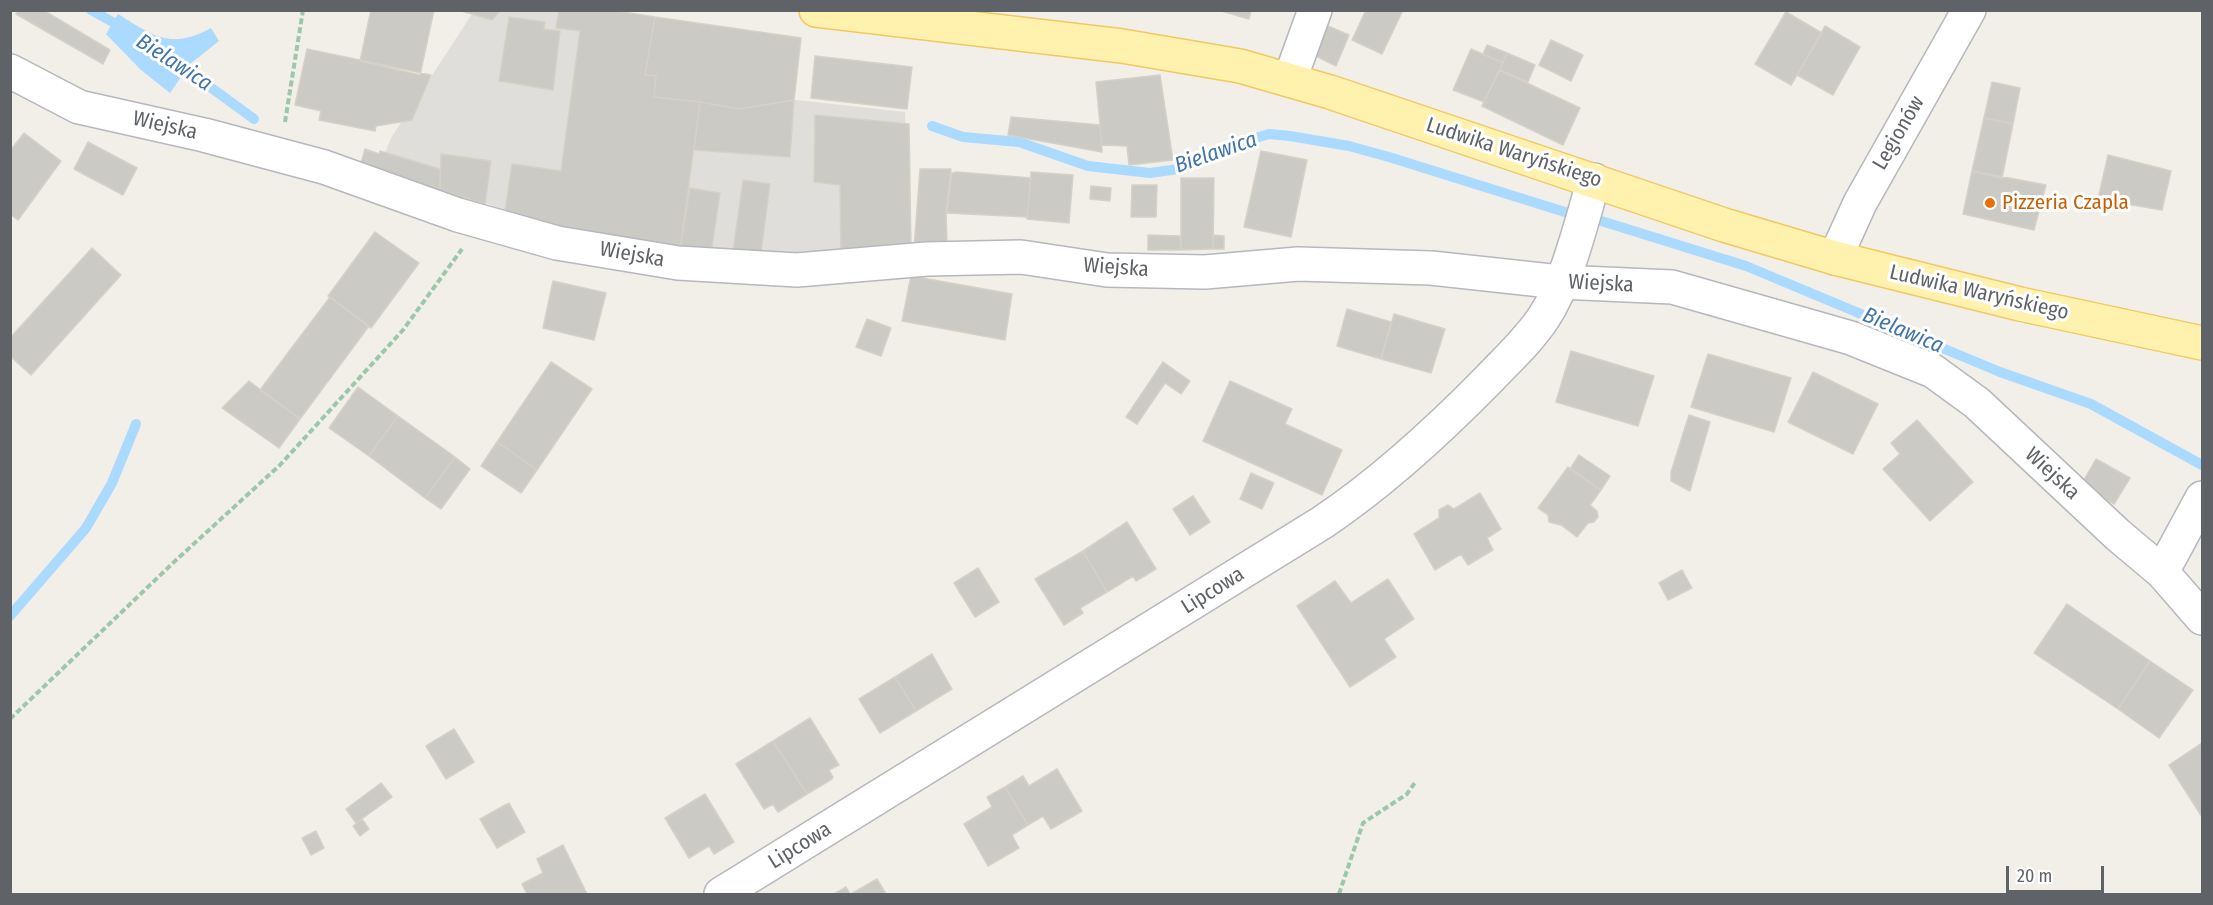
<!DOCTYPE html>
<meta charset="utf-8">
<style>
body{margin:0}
#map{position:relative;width:2213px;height:905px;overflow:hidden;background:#f1efe8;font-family:"Fira Sans Condensed",sans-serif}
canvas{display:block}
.frame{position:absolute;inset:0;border:12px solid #5f6368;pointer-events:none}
.scale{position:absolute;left:2006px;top:866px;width:98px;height:27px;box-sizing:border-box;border:3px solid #5f6368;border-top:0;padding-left:8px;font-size:18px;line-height:21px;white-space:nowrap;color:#5f6368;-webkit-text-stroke:4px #fff;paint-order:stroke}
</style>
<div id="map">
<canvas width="2213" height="905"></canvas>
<div class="frame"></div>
<div class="scale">20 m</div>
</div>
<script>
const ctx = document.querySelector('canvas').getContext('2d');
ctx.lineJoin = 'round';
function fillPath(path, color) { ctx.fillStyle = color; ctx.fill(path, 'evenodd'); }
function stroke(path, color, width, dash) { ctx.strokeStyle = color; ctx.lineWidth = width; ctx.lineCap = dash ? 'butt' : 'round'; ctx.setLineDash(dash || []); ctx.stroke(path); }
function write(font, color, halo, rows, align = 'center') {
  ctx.font = font + ' "Fira Sans Condensed",sans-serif'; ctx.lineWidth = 6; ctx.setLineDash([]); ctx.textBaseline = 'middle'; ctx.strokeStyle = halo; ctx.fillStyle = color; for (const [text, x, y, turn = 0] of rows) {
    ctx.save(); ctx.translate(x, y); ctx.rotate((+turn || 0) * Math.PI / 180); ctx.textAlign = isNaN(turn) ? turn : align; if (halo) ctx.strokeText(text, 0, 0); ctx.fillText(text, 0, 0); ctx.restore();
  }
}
fillPath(new Path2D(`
 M 474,11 L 591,11 L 720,26 L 792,39 L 787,99 L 905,112 L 911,250 L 767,262 L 558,231 L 381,162 L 391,138 Z`), '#e0deda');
fillPath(new Path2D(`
 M 118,14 C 153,36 171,50 211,28 L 219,41 L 190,64 L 170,93 L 141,70 L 106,34 Z`), '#aadaff');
stroke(new Path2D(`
 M 91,10 L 125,29
 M 176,62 L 254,119
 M 932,126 L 963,137 L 1019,142 L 1088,166 L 1150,173 L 1178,169 L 1216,150 L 1269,134 L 1290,136 L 1349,146 L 1389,157 L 1568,213
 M 1595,219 L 1746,266 L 2000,372 L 2091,404 L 2202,465
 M 10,616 L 86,528 L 112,483 L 136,424`), '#aadaff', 10);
const building = new Path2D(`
 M 19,10 L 43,10 L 110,50 L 103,64 L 16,14 Z
 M 371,10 L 434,10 L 420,75 L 360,61 Z
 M 458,10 L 501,10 L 492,20 Z
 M 559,10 L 610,10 L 655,17 L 645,75 L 656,76 L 654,97 L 700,102 L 680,250 L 553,231 L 505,211 L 512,164 L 561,171 L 580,31 L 556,28 Z
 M 1218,10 L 1251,10 L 1249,19 Z
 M 1366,10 L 1403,10 L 1382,54 L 1352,40 Z
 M 1786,12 L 1822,33 L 1791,85 L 1755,64 Z
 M 509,17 L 545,22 L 544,29 L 560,31 L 553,90 L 499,81 Z
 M 655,17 L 801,38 L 794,100 L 739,109 L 700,102 L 654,97 L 656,76 L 645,75 Z
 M 1321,23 L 1349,35 L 1336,66 L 1308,52 Z
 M 1825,26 L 1860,47 L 1833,95 L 1797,75 Z
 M 1551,40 L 1583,55 L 1571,81 L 1539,65 Z
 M 1487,45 L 1507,53 L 1503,63 L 1483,54 Z
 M 307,49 L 431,75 L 412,120 L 376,126 L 375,131 L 319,120 L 321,111 L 295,105 Z
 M 1471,49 L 1503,63 L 1484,102 L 1453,90 Z
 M 1507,53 L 1535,65 L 1528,82 L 1500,70 Z
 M 815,56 L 912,67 L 907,109 L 811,98 Z
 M 1499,70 L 1580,108 L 1563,145 L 1482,106 Z
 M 1160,75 L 1173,160 L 1129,165 L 1127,146 L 1102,145 L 1096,82 Z
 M 1992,82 L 2020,88 L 2013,124 L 1984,118 Z
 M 794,100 L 790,157 L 694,150 L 700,102 L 739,109 Z
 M 815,115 L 909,124 L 911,249 L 841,257 L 840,185 L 814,182 Z
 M 1011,117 L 1100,125 L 1102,152 L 1008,135 Z
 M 1984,118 L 2013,124 L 2002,178 L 1972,171 Z
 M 24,133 L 61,161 L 18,220 L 10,214 L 10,151 Z
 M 88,142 L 137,168 L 123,195 L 74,169 Z
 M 365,149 L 379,154 L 380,151 L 440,169 L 440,190 L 361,163 Z
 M 1261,151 L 1307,160 L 1291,237 L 1244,227 Z
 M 441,154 L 491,161 L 485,204 L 440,190 Z
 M 2108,155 L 2171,171 L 2162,210 L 2098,199 Z
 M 920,169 L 951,169 L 946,213 L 947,245 L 914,249 Z
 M 1972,171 L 2046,185 L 2034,230 L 1963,214 Z
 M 957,172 L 1031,178 L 1027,217 L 947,213 L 952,173 Z
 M 1031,172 L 1073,175 L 1069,223 L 1027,219 Z
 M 1181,178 L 1214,178 L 1213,249 L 1181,250 Z
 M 743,180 L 770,184 L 760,260 L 732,259 Z
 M 1132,185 L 1157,185 L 1156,217 L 1131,217 Z
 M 1091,186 L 1111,188 L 1110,201 L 1090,199 Z
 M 690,188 L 720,193 L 711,254 L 680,250 Z
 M 375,232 L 419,263 L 371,328 L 328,296 Z
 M 1148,235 L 1180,236 L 1181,250 L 1148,250 Z
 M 1213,235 L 1224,236 L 1224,249 L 1213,249 Z
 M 92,248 L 121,275 L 31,375 L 10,356 L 10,338 Z
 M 911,276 L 1012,294 L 1005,340 L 902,321 Z
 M 553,281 L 606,293 L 594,340 L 543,328 Z
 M 330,297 L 369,326 L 300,419 L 260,390 Z
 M 1347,309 L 1391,322 L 1381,359 L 1337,346 Z
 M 1394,314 L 1445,329 L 1431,373 L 1381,359 Z
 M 867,319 L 891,328 L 881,356 L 856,347 Z
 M 1571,351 L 1654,376 L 1638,426 L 1556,402 Z
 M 1708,354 L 1791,378 L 1774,432 L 1691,407 Z
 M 551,362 L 592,389 L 537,470 L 497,442 Z
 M 1163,362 L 1190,381 L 1181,394 L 1165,383 L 1137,424 L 1126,417 Z
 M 1813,372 L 1878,404 L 1853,454 L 1788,422 Z
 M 249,381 L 300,419 L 279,448 L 222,408 Z
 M 1230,381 L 1292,409 L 1285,424 L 1342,450 L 1322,495 L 1203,441 Z
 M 358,387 L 398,416 L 369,456 L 329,428 Z
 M 1689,415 L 1710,422 L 1690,491 L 1671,481 L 1671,472 Z
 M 398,416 L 455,457 L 425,498 L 369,456 Z
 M 1917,420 L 1973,482 L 1930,521 L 1883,469 L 1900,454 L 1891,443 Z
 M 497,442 L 537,470 L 521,493 L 481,466 Z
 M 1579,455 L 1610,476 L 1601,490 L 1570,469 Z
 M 455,457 L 470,469 L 441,509 L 425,498 Z
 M 2096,459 L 2130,478 L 2114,504 L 2081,485 Z
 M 1568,467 L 1601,490 L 1590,505 L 1597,511 L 1598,517 L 1594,522 L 1588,523 L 1577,537 L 1561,525 L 1549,522 L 1548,515 L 1538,508 Z
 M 1251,473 L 1274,483 L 1262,509 L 1240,499 Z
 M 1480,493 L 1501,529 L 1487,538 L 1493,550 L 1468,565 L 1461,554 L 1435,570 L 1414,534 L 1439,518 L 1439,510 L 1448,505 L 1454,509 Z
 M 1193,496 L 1210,522 L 1190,535 L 1173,509 Z
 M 1127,522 L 1156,569 L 1136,581 L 1133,576 L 1107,592 L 1083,551 Z
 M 1083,551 L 1107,592 L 1080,608 L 1083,613 L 1064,625 L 1035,579 Z
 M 978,568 L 999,602 L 975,617 L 954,583 Z
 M 1682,570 L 1692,588 L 1668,600 L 1659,583 Z
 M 1388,579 L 1414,619 L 1384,639 L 1396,657 L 1350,687 L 1297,606 L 1335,581 L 1351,603 Z
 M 2067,604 L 2150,661 L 2118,709 L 2034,653 Z
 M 932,654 L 952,689 L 916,711 L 895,677 Z
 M 2150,661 L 2193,690 L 2159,738 L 2118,709 Z
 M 895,677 L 916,711 L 880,733 L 859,699 Z
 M 810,718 L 839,765 L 829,770 L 833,777 L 832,779 L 807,794 L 773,741 Z
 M 454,729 L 474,762 L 446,779 L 426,746 Z
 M 773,741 L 807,794 L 778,812 L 773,804 L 764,809 L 736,764 Z
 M 2202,743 L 2202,817 L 2169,765 Z
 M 1057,769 L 1082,811 L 1051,829 L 1043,816 L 1028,825 L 1005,787 L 1023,776 L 1029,786 Z
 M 381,783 L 392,797 L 356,823 L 346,809 Z
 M 1005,787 L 1028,825 L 1012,835 L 1019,848 L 988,866 L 964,824 L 992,807 L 987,797 Z
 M 705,794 L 734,842 L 714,854 L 709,846 L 689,858 L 665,818 Z
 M 509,803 L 525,832 L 497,848 L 480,819 Z
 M 362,819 L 369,829 L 360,836 L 353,826 Z
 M 316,831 L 324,848 L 311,855 L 302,838 Z
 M 563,845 L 587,894 L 527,894 L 522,884 L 543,873 L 537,859 Z
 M 877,879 L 886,894 L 851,894 Z
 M 846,887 L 850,894 L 834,894 Z`);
fillPath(building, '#cccac5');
stroke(building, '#d6d1c6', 1.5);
const minor = new Path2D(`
 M 10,71 L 79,107 L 204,135 L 324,167 L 458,215 L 557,243 L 678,263 L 797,270 L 927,259 L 1021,257 L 1107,270 L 1205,272 L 1298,264 L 1431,268 L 1560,282 L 1672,287 L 1851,338 L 1933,371 L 1977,403 L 2118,535 L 2162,572 L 2202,618
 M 1290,79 L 1315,10
 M 1835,258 L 1860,203 L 1969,10
 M 2162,572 L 2202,498
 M 721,894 L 1323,522 C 1384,481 1438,431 1489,379 C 1508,359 1529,340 1544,317 C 1568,280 1581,223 1594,180`);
const major = new Path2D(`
 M 816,10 L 1122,46 L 1240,66 L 1330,92 L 1724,225 L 1835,258 L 2020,304 L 2202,343`);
stroke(minor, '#b5b8bc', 36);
stroke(major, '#f2c960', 36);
stroke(new Path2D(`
 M 285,122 L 303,10
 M 10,719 L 174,562 L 280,465 L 403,330 L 462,249
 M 1339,894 L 1363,823 L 1407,794 L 1416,781`), '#9cc7a9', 4, [6, 3]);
stroke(minor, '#fff', 33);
stroke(major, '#fff2af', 33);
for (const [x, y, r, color] of [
 [1990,203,6,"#e8710a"]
]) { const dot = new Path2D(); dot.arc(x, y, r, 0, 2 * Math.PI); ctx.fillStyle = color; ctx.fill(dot); stroke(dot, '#fff', 2); }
write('21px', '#5f6368', '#fff', [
 ["Wiejska",165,126,13],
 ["Legionów",1899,133,-60],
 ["Ludwika Waryńskiego",1514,153,18],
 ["Wiejska",632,255,10],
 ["Wiejska",1116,268,4],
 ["Wiejska",1601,284,3],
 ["Ludwika Waryńskiego",1979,293,13],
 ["Wiejska",2052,474,43],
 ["Lipcowa",1213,591,-32],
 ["Lipcowa",800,846,-32]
]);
write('21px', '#c56008', '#fff', [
 ["Pizzeria Czapla",2002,203]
], 'left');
write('italic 22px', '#4174aa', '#fff', [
 ["Bielawica",174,63,33],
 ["Bielawica",1216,153,-19],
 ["Bielawica",1903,331,23]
]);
</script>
